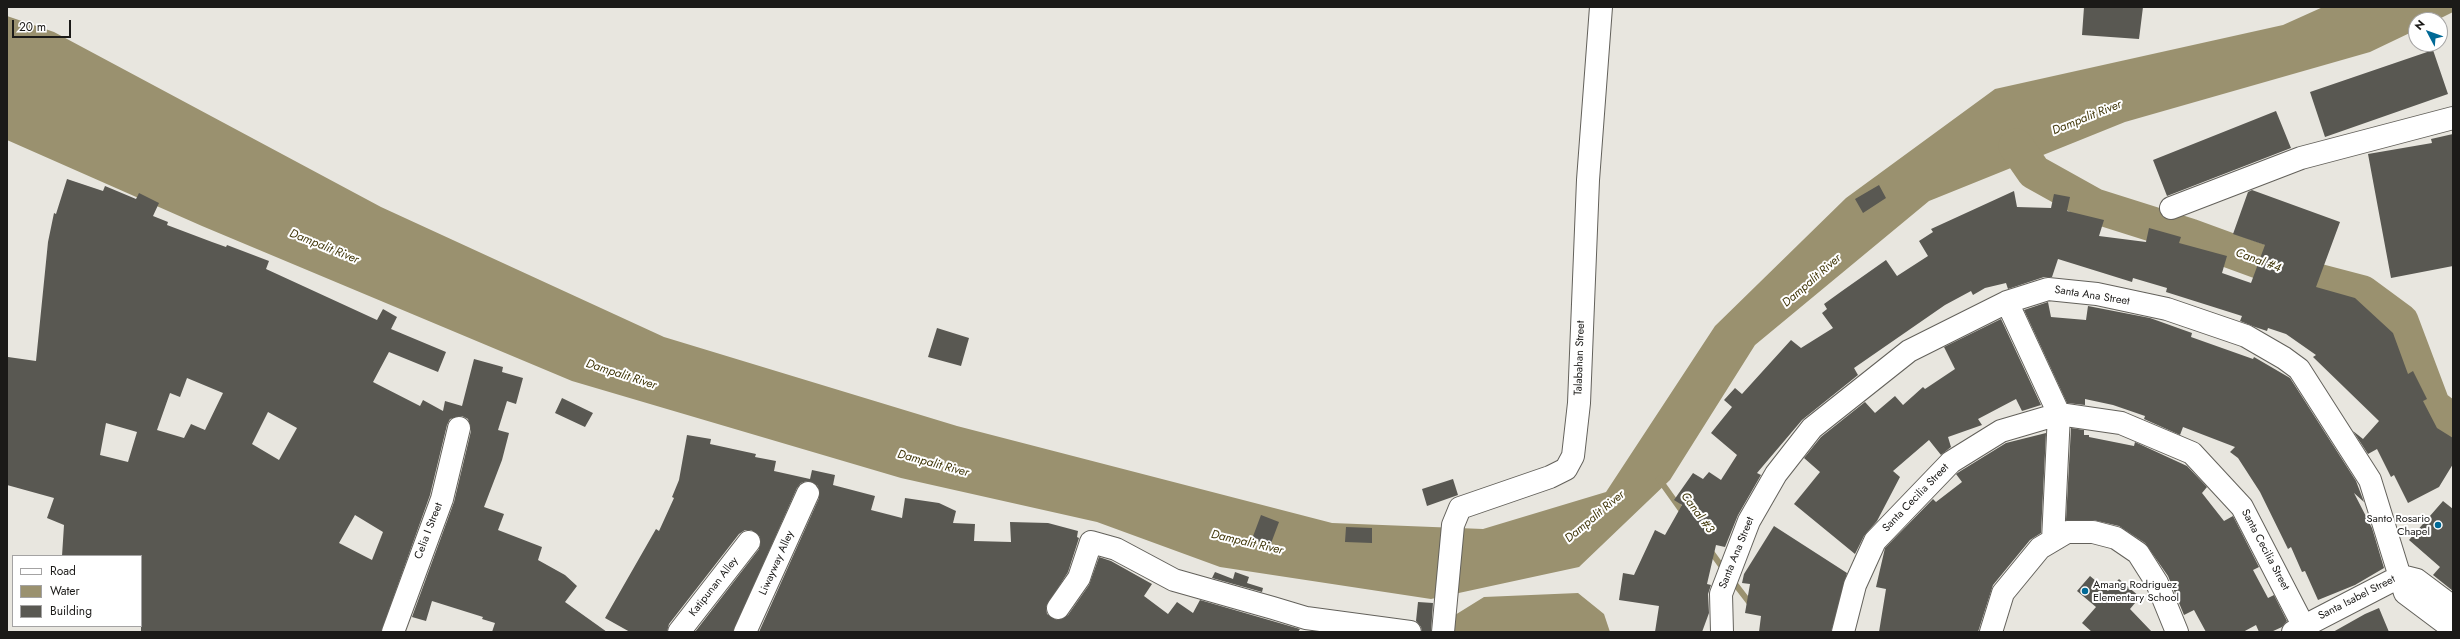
<!DOCTYPE html>
<style>
body{margin:0}
#map{position:relative;width:2460px;height:639px;overflow:hidden;background:#e8e6df;font-family:Jost,sans-serif}
canvas{display:block}
.frame{position:absolute;inset:0;border:8px solid #1b1a18;pointer-events:none}
.legend{position:absolute;left:12px;top:555px;width:130px;height:72px;box-sizing:border-box;background:#fff;border:1px solid #a4a3a3;margin:0;padding:5px 7px;list-style:none;font-size:12px;color:#1b1a18}
.legend li{display:flex;align-items:center;gap:8px;height:20px}
.legend b{width:20px;border:1px solid #a4a3a3}
.north{position:absolute;left:2408px;top:12px;width:40px;height:40px;box-sizing:border-box;background:#fff;border:1px solid #a4a3a3;border-radius:50%;rotate:311deg;font-size:11px;font-weight:700;line-height:16px;text-align:center;color:#1b1a18}
.north::after{content:'';display:block;margin:auto;width:14px;height:18px;background:#006996;clip-path:polygon(50% 0,100% 100%,50% 72%,0 100%)}
.scale{position:absolute;left:12px;top:20px;width:59px;height:18px;box-sizing:border-box;border:2px solid #1b1a18;border-top:0;padding-left:5px;font-size:12px;line-height:14px;white-space:nowrap;color:#1b1a18;-webkit-text-stroke:3px #fff;paint-order:stroke}
</style>
<div id="map">
<canvas width="2460" height="639"></canvas>
<div class="frame"></div>
<ul class="legend">
<li><b style="height:5px;background:#fff"></b>Road</li>
<li><b style="height:11px;background:#9a916f"></b>Water</li>
<li><b style="height:11px;background:#595852"></b>Building</li>
</ul>
<div class="north">N</div>
<div class="scale">20 m</div>
</div>
<script>
const ctx = document.querySelector('canvas').getContext('2d');
ctx.lineJoin = 'round';
function fillPath(path, color) { ctx.fillStyle = color; ctx.fill(path, 'evenodd'); }
function stroke(path, color, width, dash) { ctx.strokeStyle = color; ctx.lineWidth = width; ctx.lineCap = dash ? 'butt' : 'round'; ctx.setLineDash(dash || []); ctx.stroke(path); }
function write(font, color, halo, rows, align = 'center') {
  ctx.font = font + ' Jost,sans-serif'; ctx.lineWidth = 4; ctx.setLineDash([]); ctx.textBaseline = 'middle'; ctx.strokeStyle = halo; ctx.fillStyle = color; for (const [text, x, y, turn = 0] of rows) {
    ctx.save(); ctx.translate(x, y); ctx.rotate((+turn || 0) * Math.PI / 180); ctx.textAlign = isNaN(turn) ? turn : align; if (halo) ctx.strokeText(text, 0, 0); ctx.fillText(text, 0, 0); ctx.restore();
  }
}
fillPath(new Path2D(`
 M 2323,7 L 2453,7 L 2453,12 L 2437,20 L 2416,20 L 2416,30 L 2370,52 L 2125,122 L 1929,201 L 1755,345 L 1670,480 L 1579,567 L 1431,599 L 1220,567 L 1097,522 L 901,478 L 572,381 L 202,226 L 7,140 L 7,16 L 54,32 L 381,207 L 664,337 L 957,426 L 1332,523 L 1483,529 L 1606,492 L 1715,326 L 1846,198 L 1995,89 L 2283,25 Z
 M 1578,593 L 1604,614 L 1610,632 L 1450,632 L 1455,615 L 1484,597 Z`), '#9a916f');
stroke(new Path2D(`
 M 1659,479 L 1684,514
 M 1709,549 L 1725,571
 M 1732,580 L 1752,606`), '#9a916f', 6);
stroke(new Path2D(`
 M 2016,146 L 2034,172 L 2095,206 L 2190,236 L 2302,277 L 2363,293 L 2401,321 L 2433,406 L 2453,421`), '#9a916f', 35);
fillPath(new Path2D(`
 M 2084,7 L 2143,7 L 2139,39 L 2082,35 Z
 M 2433,50 L 2448,94 L 2325,137 L 2310,92 Z
 M 2276,111 L 2291,148 L 2167,196 L 2153,160 Z
 M 2453,134 L 2453,266 L 2391,278 L 2368,154 L 2432,143 L 2431,139 Z
 M 67,179 L 103,191 L 105,186 L 136,199 L 139,193 L 159,203 L 153,216 L 168,222 L 167,225 L 212,242 L 226,247 L 227,245 L 269,261 L 266,269 L 377,320 L 383,309 L 397,317 L 391,329 L 446,352 L 438,372 L 389,352 L 373,382 L 420,406 L 423,400 L 443,411 L 445,401 L 462,406 L 474,359 L 503,367 L 502,372 L 523,378 L 516,404 L 507,401 L 498,430 L 509,433 L 502,460 L 484,507 L 504,514 L 498,530 L 542,547 L 538,560 L 565,575 L 577,586 L 565,602 L 607,632 L 492,632 L 495,623 L 482,619 L 483,617 L 432,601 L 426,621 L 412,617 L 454,502 L 471,431 L 468,419 L 462,416 L 450,419 L 447,425 L 430,495 L 381,632 L 141,632 L 141,556 L 62,556 L 64,525 L 47,518 L 54,498 L 7,485 L 8,357 L 36,361 L 48,242 L 54,213 L 56,214 ZM 187,378 L 223,393 L 205,430 L 191,424 L 184,438 L 157,430 L 170,393 L 180,397 ZM 268,412 L 297,428 L 279,460 L 252,444 ZM 106,423 L 137,432 L 128,462 L 100,455 ZM 355,515 L 383,532 L 372,560 L 339,543 Z
 M 1879,185 L 1886,198 L 1863,213 L 1855,199 Z
 M 2252,190 L 2340,222 L 2316,287 L 2355,298 L 2393,333 L 2408,374 L 2413,371 L 2427,399 L 2423,401 L 2437,428 L 2453,438 L 2453,464 L 2439,487 L 2408,503 L 2394,475 L 2391,477 L 2377,449 L 2368,454 L 2353,431 L 2363,439 L 2379,421 L 2313,357 L 2316,355 L 2286,334 L 2268,328 L 2267,331 L 2255,327 L 2240,321 L 2242,316 L 2166,292 L 2167,288 L 2133,278 L 2132,282 L 2058,259 L 2052,277 L 2044,277 L 2008,289 L 2006,283 L 1985,288 L 1973,295 L 1971,291 L 1945,305 L 1854,368 L 1858,375 L 1802,420 L 1757,473 L 1761,475 L 1738,515 L 1725,547 L 1716,545 L 1707,584 L 1711,585 L 1708,594 L 1709,613 L 1702,632 L 1655,632 L 1659,606 L 1619,600 L 1623,573 L 1634,575 L 1655,530 L 1665,535 L 1682,505 L 1674,500 L 1693,473 L 1703,479 L 1709,472 L 1721,480 L 1737,455 L 1711,433 L 1732,407 L 1724,400 L 1735,388 L 1742,394 L 1791,340 L 1801,348 L 1833,328 L 1822,313 L 1827,309 L 1824,304 L 1842,291 L 1886,260 L 1897,276 L 1928,256 L 1919,241 L 1933,232 L 1931,229 L 2014,191 L 2017,207 L 2051,208 L 2054,194 L 2070,197 L 2067,211 L 2104,220 L 2099,236 L 2146,242 L 2149,228 L 2181,237 L 2179,243 L 2227,256 L 2222,273 L 2251,283 L 2265,245 L 2233,234 L 2248,192 Z
 M 2048,302 L 2051,317 L 2086,320 L 2088,306 L 2150,318 L 2192,333 L 2191,337 L 2253,359 L 2254,357 L 2290,378 L 2356,481 L 2364,502 L 2354,493 L 2372,528 L 2384,568 L 2355,585 L 2318,600 L 2305,571 L 2302,572 L 2291,547 L 2288,549 L 2260,492 L 2238,458 L 2230,452 L 2235,447 L 2183,427 L 2180,435 L 2144,419 L 2145,416 L 2113,405 L 2085,399 L 2085,405 L 2067,403 L 2024,310 Z
 M 2001,319 L 2041,405 L 2022,411 L 2016,399 L 1978,419 L 1982,425 L 1948,437 L 1951,447 L 1941,455 L 1929,440 L 1893,471 L 1900,477 L 1877,521 L 1864,536 L 1855,554 L 1794,504 L 1820,472 L 1804,458 L 1821,437 L 1865,402 L 1875,413 L 1895,396 L 1903,405 L 1923,387 L 1925,389 L 1955,369 L 1944,347 Z
 M 937,328 L 969,338 L 961,366 L 928,357 Z
 M 562,398 L 593,413 L 585,427 L 555,413 Z
 M 2071,428 L 2084,430 L 2084,435 L 2089,435 L 2089,437 L 2134,446 L 2135,442 L 2187,466 L 2207,487 L 2202,493 L 2224,521 L 2233,516 L 2259,567 L 2253,570 L 2268,598 L 2274,595 L 2287,621 L 2282,627 L 2271,632 L 2259,632 L 2256,625 L 2243,632 L 2206,632 L 2194,610 L 2184,615 L 2168,576 L 2145,543 L 2119,526 L 2093,520 L 2066,520 Z
 M 2046,433 L 2041,533 L 2030,540 L 1993,585 L 1978,632 L 1879,632 L 1886,589 L 1876,587 L 1885,548 L 1933,499 L 1936,502 L 1962,482 L 1956,474 L 1959,472 L 2006,443 Z
 M 687,435 L 711,439 L 710,444 L 756,454 L 755,457 L 776,461 L 774,471 L 810,479 L 812,470 L 835,475 L 833,485 L 875,496 L 871,510 L 902,518 L 905,498 L 939,503 L 956,511 L 953,523 L 975,524 L 974,541 L 1011,542 L 1010,522 L 1048,523 L 1078,531 L 1077,537 L 1079,538 L 1068,572 L 1046,607 L 1047,614 L 1057,620 L 1068,615 L 1089,585 L 1099,557 L 1111,561 L 1152,584 L 1144,596 L 1168,614 L 1177,602 L 1193,613 L 1200,600 L 1300,629 L 1298,632 L 759,632 L 819,498 L 818,486 L 807,481 L 801,483 L 797,488 L 733,632 L 695,632 L 759,549 L 760,537 L 751,530 L 745,530 L 739,534 L 669,624 L 667,632 L 630,632 L 605,618 L 656,529 L 659,531 L 674,498 L 672,497 L 679,480 Z
 M 1453,479 L 1458,495 L 1427,506 L 1422,489 Z
 M 2443,501 L 2453,509 L 2453,591 L 2433,575 L 2440,567 L 2409,540 Z
 M 1261,515 L 1279,522 L 1270,546 L 1252,539 Z
 M 1774,526 L 1847,573 L 1831,632 L 1759,632 L 1761,616 L 1745,613 L 1750,584 L 1742,583 L 1744,574 Z
 M 1346,527 L 1372,528 L 1372,543 L 1345,542 Z
 M 1215,572 L 1233,579 L 1235,572 L 1249,577 L 1247,583 L 1263,588 L 1262,592 L 1212,578 Z
 M 2090,576 L 2108,591 L 2119,579 L 2140,597 L 2130,609 L 2152,632 L 2092,632 L 2082,623 L 2096,607 L 2077,591 Z
 M 1418,602 L 1433,603 L 1431,632 L 1422,632 L 1421,627 L 1416,621 Z
 M 2379,608 L 2389,632 L 2333,632 L 2365,614 Z`), '#595852');
const street = new Path2D(`
 M 2171,208 L 2301,158 L 2453,118
 M 2007,302 L 2059,414 L 2053,540
 M 2401,576 L 2417,580 L 2453,607
 M 1058,608 L 1079,578 L 1091,542 L 1116,549 L 1174,580 L 1273,608 L 1306,618 L 1410,632
 M 393,632 L 442,499 L 459,428
 M 679,632 L 749,542
 M 745,632 L 808,493
 M 1443,632 L 1453,525 L 1460,508 L 1550,477 L 1566,469 L 1573,456 L 1579,403 L 1588,180 L 1601,7
 M 1722,632 L 1721,594 L 1749,521 L 1776,474 L 1812,428 L 1909,351 L 2007,302 L 2048,289 L 2097,294 L 2167,309 L 2246,336 L 2284,358 L 2299,369 L 2370,480 L 2405,593 L 2453,629
 M 1843,632 L 1855,585 L 1875,541 L 1951,462 L 2001,431 L 2059,414 L 2121,423 L 2192,453 L 2242,507 L 2303,625
 M 1991,632 L 2003,593 L 2040,548 L 2067,532 L 2093,532 L 2116,538 L 2138,553 L 2157,583 L 2177,632
 M 2293,632 L 2401,576`);
stroke(street, '#63615b', 24);
stroke(street, '#fff', 22);
for (const [x, y, r, color] of [
 [2438,525,4,"#006996"],
 [2085,591,4,"#006996"]
]) { const dot = new Path2D(); dot.arc(x, y, r, 0, 2 * Math.PI); ctx.fillStyle = color; ctx.fill(dot); stroke(dot, '#fff', 1.5); }
write('11px', '#1b1a18', '#fff', [
 ["Santa Ana Street",2092,296,9],
 ["Talabahan Street",1580,358,-88],
 ["Santa Cecilia Street",1916,498,-46],
 ["Celia I Street",429,531,-69],
 ["Santa Cecilia Street",2265,550,62],
 ["Santa Ana Street",1737,553,-68],
 ["Liwayway Alley",777,563,-66],
 ["Katipunan Alley",714,587,-52],
 ["Santa Isabel Street",2357,598,-27]
]);
write('11px', '#1b1a18', '#fff', [
 ["Santo Rosario",2430,519],
 ["Chapel",2430,532],
 ["Amang Rodriguez",2093,585,"left"],
 ["Elementary School",2093,598,"left"]
], 'right');
write('italic 12px', '#403608', '#fff', [
 ["Dampalit River",2087,118,-22],
 ["Dampalit River",324,247,22],
 ["Canal #4",2258,261,20],
 ["Dampalit River",1812,281,-41],
 ["Dampalit River",621,375,18],
 ["Dampalit River",933,464,15],
 ["Canal #3",1697,513,54],
 ["Dampalit River",1595,517,-40],
 ["Dampalit River",1247,543,13]
]);
</script>
